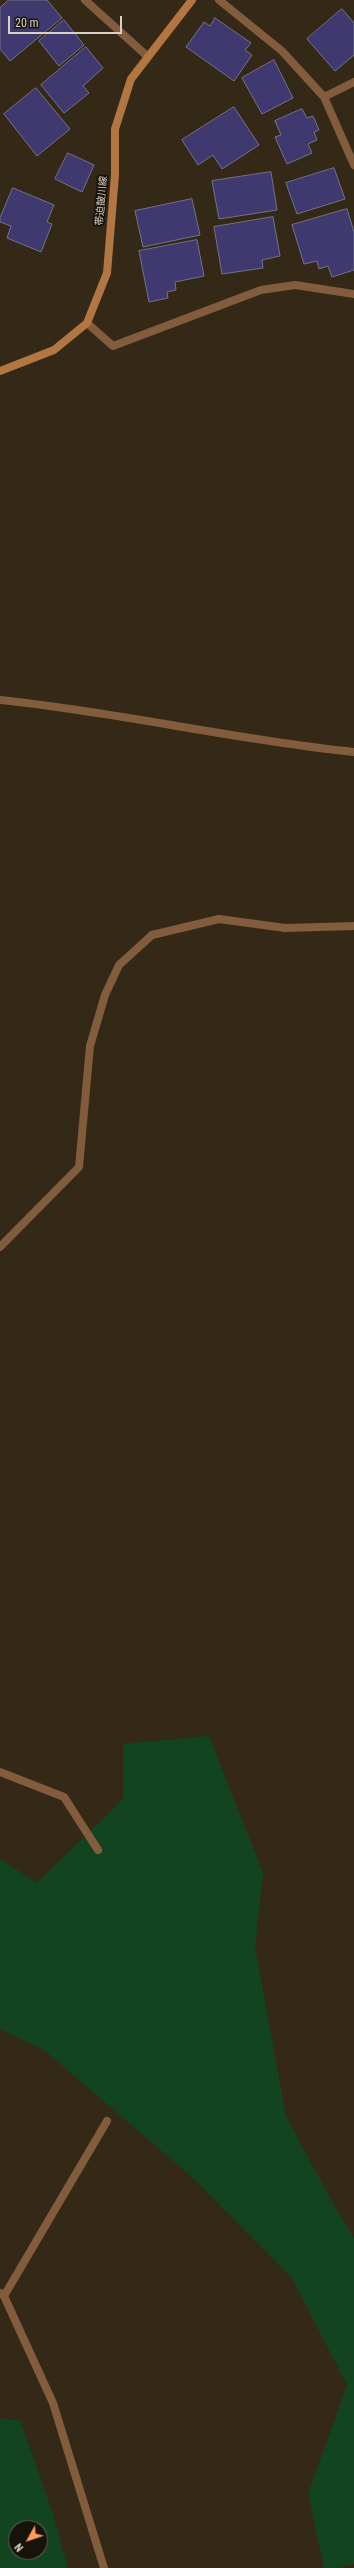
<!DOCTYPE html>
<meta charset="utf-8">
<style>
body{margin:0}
#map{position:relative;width:354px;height:2568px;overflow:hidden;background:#342916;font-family:"Roboto Condensed",sans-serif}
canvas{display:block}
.north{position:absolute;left:8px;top:2520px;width:40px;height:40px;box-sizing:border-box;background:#18130a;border:1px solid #645f55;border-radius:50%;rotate:230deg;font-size:11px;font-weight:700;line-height:16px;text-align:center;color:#d7d1c5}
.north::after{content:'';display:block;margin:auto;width:14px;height:18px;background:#fe9c58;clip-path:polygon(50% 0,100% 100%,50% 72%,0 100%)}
.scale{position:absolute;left:8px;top:16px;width:114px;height:18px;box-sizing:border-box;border:2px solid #d7d1c5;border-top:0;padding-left:5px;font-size:12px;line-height:14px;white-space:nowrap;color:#d7d1c5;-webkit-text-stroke:3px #18130a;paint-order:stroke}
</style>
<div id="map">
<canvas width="354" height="2568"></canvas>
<div class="north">N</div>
<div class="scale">20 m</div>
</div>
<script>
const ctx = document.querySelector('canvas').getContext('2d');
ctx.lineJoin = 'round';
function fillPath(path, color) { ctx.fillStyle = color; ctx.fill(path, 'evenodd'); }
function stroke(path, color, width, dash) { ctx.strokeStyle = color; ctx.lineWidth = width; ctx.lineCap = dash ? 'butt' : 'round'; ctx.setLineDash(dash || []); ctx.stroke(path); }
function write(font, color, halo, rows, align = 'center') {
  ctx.font = font + ' "Roboto Condensed","Noto Sans JP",sans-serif'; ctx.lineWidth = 3.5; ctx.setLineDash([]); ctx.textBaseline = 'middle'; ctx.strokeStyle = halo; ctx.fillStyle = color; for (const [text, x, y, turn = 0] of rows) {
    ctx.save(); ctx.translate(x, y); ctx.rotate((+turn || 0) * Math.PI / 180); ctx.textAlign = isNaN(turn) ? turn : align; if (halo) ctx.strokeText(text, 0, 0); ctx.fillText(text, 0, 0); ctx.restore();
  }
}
fillPath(new Path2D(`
 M 209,1736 L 263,1873 L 255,1947 L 286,2116 L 336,2209 L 354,2238 L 354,2564 L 338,2568 L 324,2568 L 308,2494 L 347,2385 L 292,2278 L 193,2178 L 44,2050 L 0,2029 L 0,1859 L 37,1883 L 123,1799 L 123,1744 Z
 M 0,2419 L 20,2420 L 52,2511 L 68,2568 L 0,2568 ZM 16,2528 L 40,2528 L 40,2552 L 16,2552 Z`), '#124420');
const building = new Path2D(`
 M 9,0 L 47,0 L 62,18 L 10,61 L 0,49 L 0,8 Z
 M 342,9 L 354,23 L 354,55 L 335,71 L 307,39 Z
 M 215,18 L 251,43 L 245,50 L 252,55 L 234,81 L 186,47 L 204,22 L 210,26 Z
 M 64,20 L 84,45 L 59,66 L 39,41 Z
 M 86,47 L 103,68 L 83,86 L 89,93 L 64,113 L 41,85 Z
 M 274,60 L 293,98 L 262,114 L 242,78 Z
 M 36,88 L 70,129 L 37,156 L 4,114 Z
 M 234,107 L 259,145 L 222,169 L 213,155 L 198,165 L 182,140 Z
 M 302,109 L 307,118 L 313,116 L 319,130 L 314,132 L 317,140 L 308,144 L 312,153 L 287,164 L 275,137 L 281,135 L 275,121 Z
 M 68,153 L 94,165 L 82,192 L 55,179 Z
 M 334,168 L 345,199 L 297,214 L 286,183 Z
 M 271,172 L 277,210 L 219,219 L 212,181 Z
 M 13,188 L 54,205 L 47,222 L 52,224 L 41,252 L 7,238 L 11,226 L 0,222 L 0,218 Z
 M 192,199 L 200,235 L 143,247 L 135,211 Z
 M 347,209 L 354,232 L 354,270 L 332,277 L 328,266 L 319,269 L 317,261 L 304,264 L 292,225 Z
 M 273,217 L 280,256 L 262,260 L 263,268 L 222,274 L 214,227 Z
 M 197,240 L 204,276 L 175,282 L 176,290 L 167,292 L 168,298 L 149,302 L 139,251 Z`);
fillPath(building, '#3f396f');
stroke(building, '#73738a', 1);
stroke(new Path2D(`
 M 85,0 L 147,56
 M 219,0 L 282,51 L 324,97 L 354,165
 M 324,97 L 354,82
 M 87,323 L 113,346 L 261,290 L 295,285 L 354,294
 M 0,700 C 119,712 235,740 354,752
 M 0,1247 L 79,1167 L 90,1046 L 105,995 L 119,965 L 152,935 L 219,919 L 285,928 L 354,926
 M 0,1772 L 64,1797 L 98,1850
 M 0,2293 L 4,2296 L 53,2403 L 104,2568
 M 4,2296 L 107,2121`), '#825c3d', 8);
stroke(new Path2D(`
 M 0,371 L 54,350 L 87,323 L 107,273 L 115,175 L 115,129 L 131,79 L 192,0`), '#b27643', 8);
write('10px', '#d7d1c5', '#18130a', [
 ["帯迫皷川線",102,201,-85]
]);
</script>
